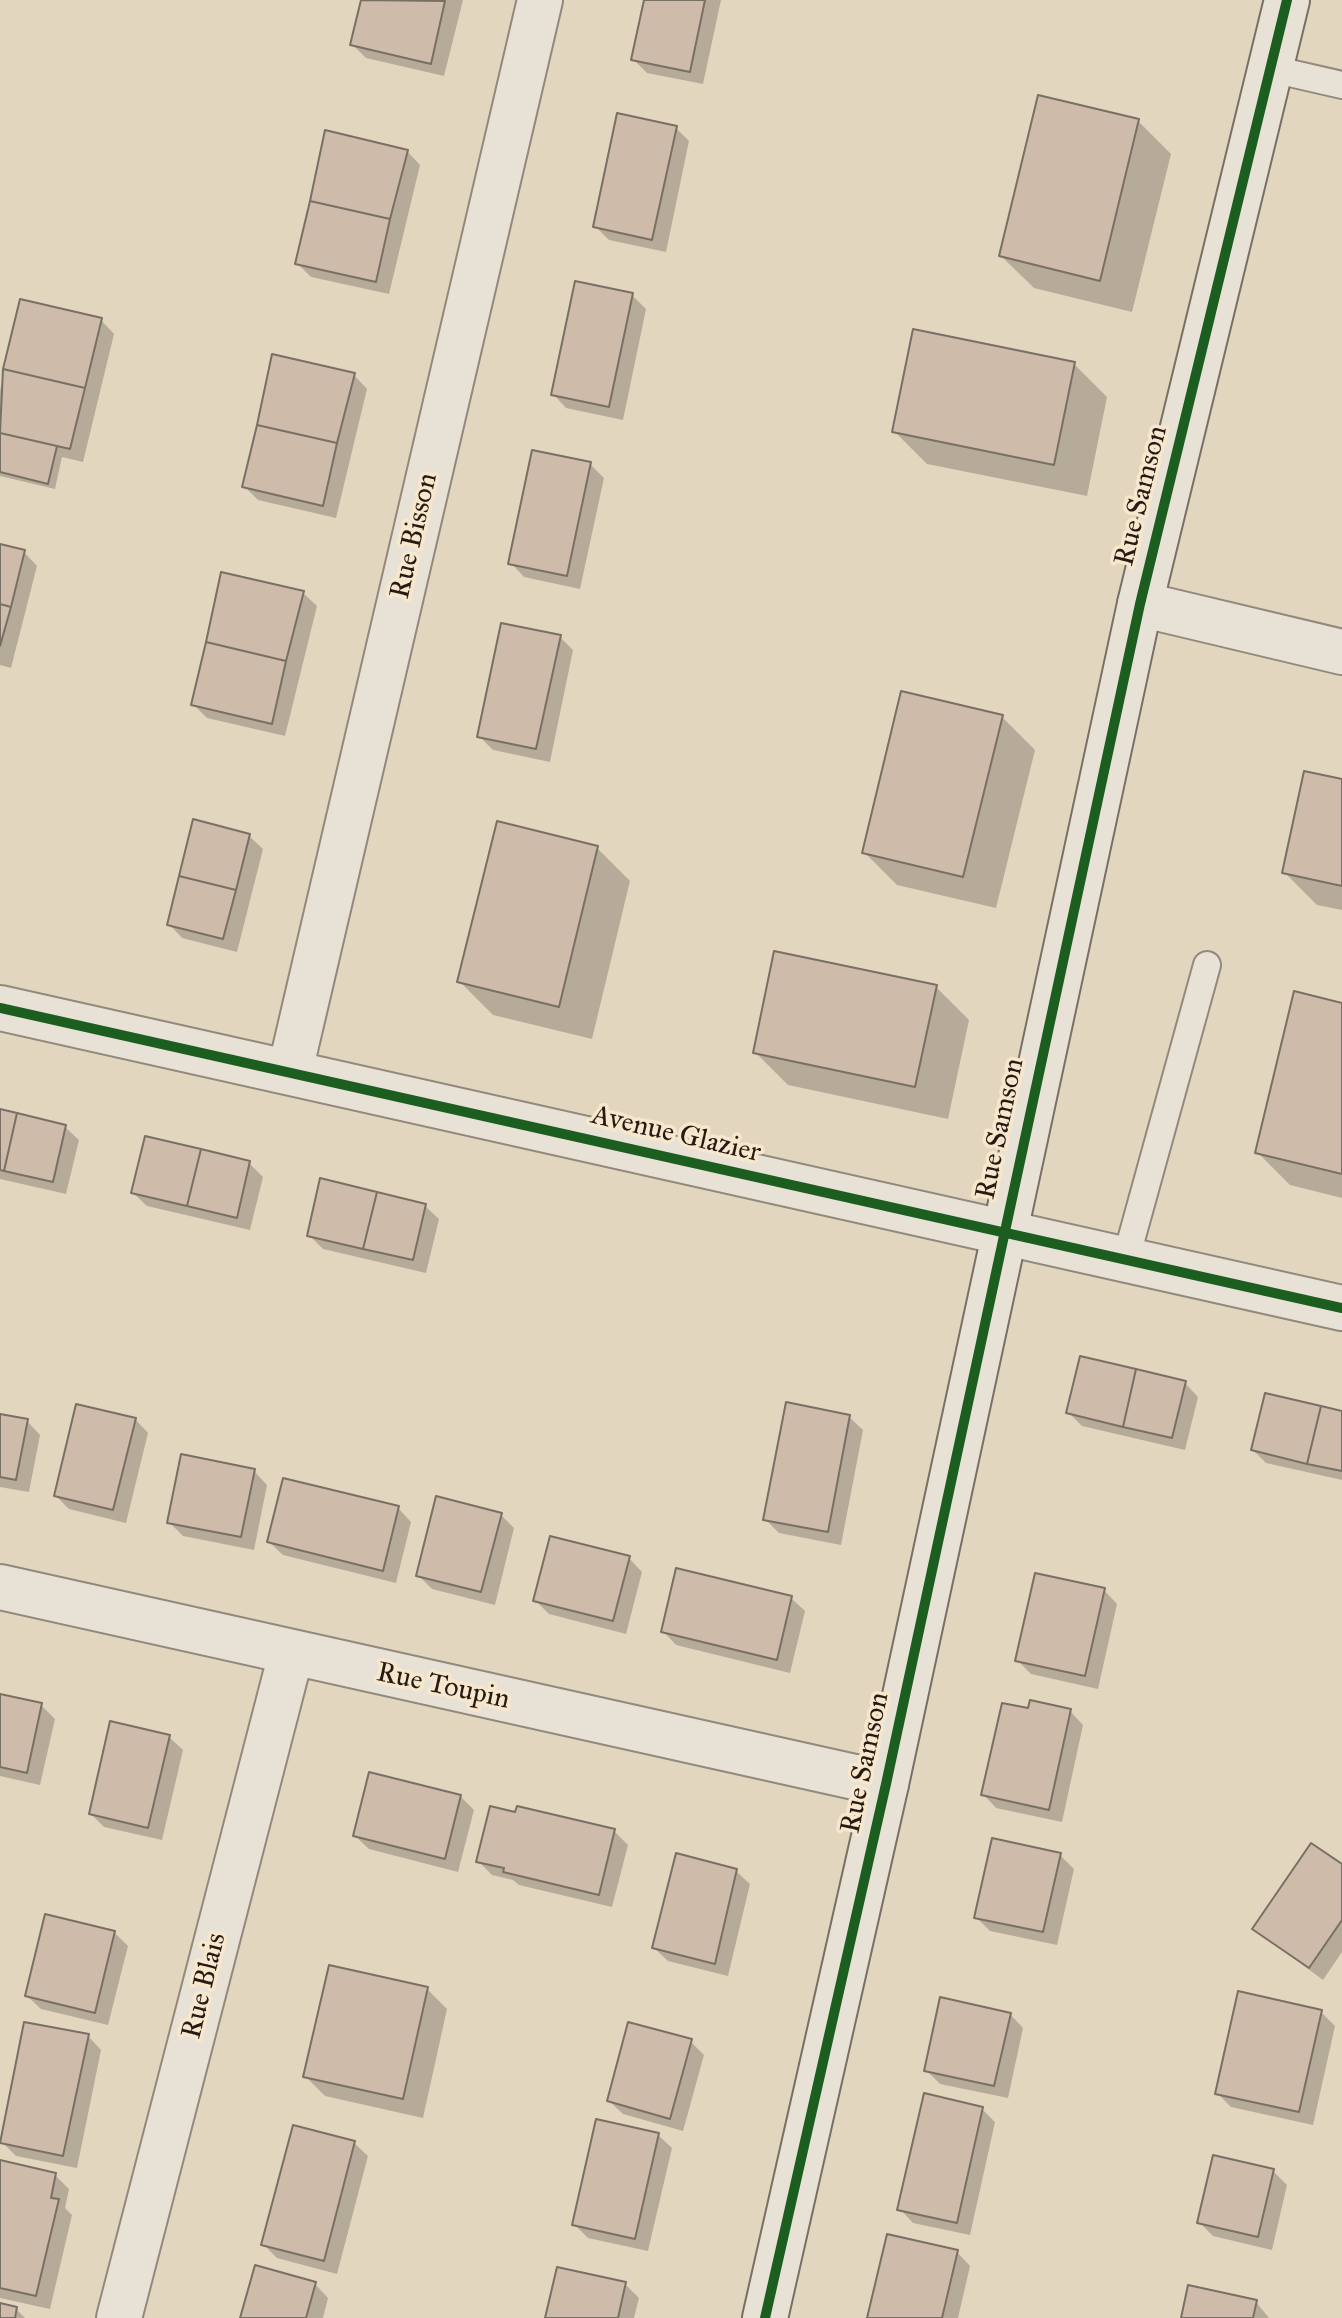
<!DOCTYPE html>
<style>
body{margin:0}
canvas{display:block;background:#e3d6bf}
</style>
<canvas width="1342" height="2318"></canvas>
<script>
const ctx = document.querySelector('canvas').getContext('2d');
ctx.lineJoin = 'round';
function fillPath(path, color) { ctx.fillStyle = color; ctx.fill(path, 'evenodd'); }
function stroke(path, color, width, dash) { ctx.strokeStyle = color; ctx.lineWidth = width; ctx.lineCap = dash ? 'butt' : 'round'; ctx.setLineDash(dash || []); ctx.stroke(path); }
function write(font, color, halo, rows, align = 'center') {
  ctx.font = font + ' "IM FELL Great Primer",serif'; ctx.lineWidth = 7; ctx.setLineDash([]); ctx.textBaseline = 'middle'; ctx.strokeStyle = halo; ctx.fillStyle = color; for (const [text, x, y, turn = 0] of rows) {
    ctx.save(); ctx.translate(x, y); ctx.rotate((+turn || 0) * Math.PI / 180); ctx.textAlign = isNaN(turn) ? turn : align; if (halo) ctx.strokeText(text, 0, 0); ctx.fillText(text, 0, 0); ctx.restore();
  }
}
fillPath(new Path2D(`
 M 362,0 L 463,0 L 444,76 L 366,58 L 352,44 Z
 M 646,0 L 721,0 L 703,84 L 647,73 L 633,59 Z
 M 1138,121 L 1171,154 L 1132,312 L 1034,288 L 1001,256 Z
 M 676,128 L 689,141 L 666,252 L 609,240 L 595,226 Z
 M 407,151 L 420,165 L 389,294 L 311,277 L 297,263 Z
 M 632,295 L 646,309 L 623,420 L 566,408 L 553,394 Z
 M 21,302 L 101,320 L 114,334 L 83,462 L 62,457 L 55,489 L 0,476 L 0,391 Z
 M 1074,364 L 1107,397 L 1087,496 L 927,464 L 894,431 Z
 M 354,375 L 367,389 L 336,518 L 258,500 L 244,486 Z
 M 590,464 L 604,478 L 580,589 L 524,577 L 511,563 Z
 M 0,546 L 24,552 L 37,566 L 11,668 L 0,665 Z
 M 303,593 L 317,606 L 285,736 L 207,718 L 193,704 Z
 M 560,637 L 573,650 L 550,762 L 493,750 L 480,737 Z
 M 1002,717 L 1035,750 L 996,908 L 897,885 L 864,852 Z
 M 1342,781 L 1342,910 L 1317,905 L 1284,872 Z
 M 249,836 L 263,849 L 237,952 L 182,938 L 169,924 Z
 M 597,848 L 630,881 L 592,1039 L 493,1015 L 460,982 Z
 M 936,987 L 969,1020 L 948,1119 L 788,1085 L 755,1052 Z
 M 1342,1005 L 1342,1198 L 1290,1185 L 1257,1152 Z
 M 0,1111 L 65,1127 L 79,1140 L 66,1194 L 0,1179 Z
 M 249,1163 L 263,1177 L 250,1230 L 147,1206 L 133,1193 Z
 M 425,1206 L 439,1219 L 426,1273 L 323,1249 L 309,1235 Z
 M 1185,1383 L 1198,1397 L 1185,1450 L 1082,1426 L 1069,1413 Z
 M 1342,1413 L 1342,1480 L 1266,1463 L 1253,1450 Z
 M 0,1416 L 27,1421 L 40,1435 L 29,1492 L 0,1487 Z
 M 849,1417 L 863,1430 L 841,1545 L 779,1533 L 765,1519 Z
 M 135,1419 L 148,1433 L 126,1523 L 69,1509 L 56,1496 Z
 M 254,1471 L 267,1485 L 254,1550 L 183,1536 L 169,1522 Z
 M 398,1508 L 411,1522 L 396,1583 L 283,1555 L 269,1542 Z
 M 500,1514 L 514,1528 L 495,1605 L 432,1589 L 418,1575 Z
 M 629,1558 L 642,1572 L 626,1634 L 549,1614 L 536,1601 Z
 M 1104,1590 L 1117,1604 L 1098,1689 L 1031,1674 L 1017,1660 Z
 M 791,1598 L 805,1611 L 790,1673 L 676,1645 L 663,1631 Z
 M 0,1696 L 41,1705 L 55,1719 L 40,1785 L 0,1776 Z
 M 1030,1711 L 1070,1711 L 1083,1725 L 1062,1822 L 996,1808 L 983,1794 Z
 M 169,1737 L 183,1750 L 162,1840 L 104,1827 L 91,1814 Z
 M 460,1796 L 474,1810 L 458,1872 L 369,1849 L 355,1836 Z
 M 614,1831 L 628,1845 L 612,1907 L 519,1885 L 513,1880 L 492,1875 L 479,1862 Z
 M 1060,1855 L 1074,1869 L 1057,1945 L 990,1931 L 976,1917 Z
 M 1342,1867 L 1342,1952 L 1323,1980 L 1254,1929 Z
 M 736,1871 L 750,1884 L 728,1976 L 668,1961 L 654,1948 Z
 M 114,1932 L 128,1946 L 108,2025 L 41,2009 L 27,1996 Z
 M 427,1989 L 447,2009 L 423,2118 L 325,2096 L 305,2076 Z
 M 1321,2012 L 1335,2026 L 1313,2125 L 1231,2107 L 1217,2093 Z
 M 1010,2014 L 1023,2028 L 1008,2098 L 940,2084 L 926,2070 Z
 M 88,2036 L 101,2050 L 77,2168 L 16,2156 L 2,2142 Z
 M 690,2041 L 704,2055 L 683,2131 L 623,2114 L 609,2101 Z
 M 982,2109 L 995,2122 L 970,2235 L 913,2223 L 900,2209 Z
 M 658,2135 L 672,2148 L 648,2251 L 588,2238 L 574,2224 Z
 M 354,2143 L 368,2156 L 337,2274 L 277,2258 L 263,2244 Z
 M 0,2162 L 55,2175 L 69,2189 L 65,2208 L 72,2215 L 50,2309 L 0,2298 Z
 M 1273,2171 L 1287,2185 L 1272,2250 L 1213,2236 L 1199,2222 Z
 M 957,2252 L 970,2266 L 958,2318 L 870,2318 Z
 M 315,2284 L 328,2298 L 323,2318 L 242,2318 Z
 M 625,2284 L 639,2298 L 634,2318 L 547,2318 Z
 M 1256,2302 L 1269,2318 L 1183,2318 Z
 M 0,2305 L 16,2309 L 25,2318 L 0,2318 Z`), '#0003');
const building = new Path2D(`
 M 361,0 L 445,1 L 431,64 L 350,45 Z
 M 644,0 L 705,0 L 690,72 L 631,60 Z
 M 1038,95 L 1139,119 L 1100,281 L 999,256 Z
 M 617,113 L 677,126 L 652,240 L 593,227 Z
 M 325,130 L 408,150 L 390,219 L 310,201 Z
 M 310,201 L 390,219 L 376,282 L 295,264 Z
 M 575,281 L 633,293 L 609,407 L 551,395 Z
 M 20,299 L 102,318 L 85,388 L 3,369 Z
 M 913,329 L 1075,362 L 1054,465 L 892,432 Z
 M 272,354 L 355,373 L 337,443 L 257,425 Z
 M 3,369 L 85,388 L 70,449 L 0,433 Z
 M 257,425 L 337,443 L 323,506 L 242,487 Z
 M 0,433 L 57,446 L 48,484 L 0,472 Z
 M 532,450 L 591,462 L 567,576 L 508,564 Z
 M 0,544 L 25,550 L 11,607 L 0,604 Z
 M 221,572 L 304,591 L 286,661 L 206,642 Z
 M 0,604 L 11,607 L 0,646 Z
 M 501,623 L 561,635 L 536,749 L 477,737 Z
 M 206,642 L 286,661 L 272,724 L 191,705 Z
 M 901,691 L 1003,715 L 963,877 L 862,853 Z
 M 1304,771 L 1342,779 L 1342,886 L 1282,873 Z
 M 193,819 L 250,834 L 236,890 L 179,876 Z
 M 497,821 L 598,846 L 559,1007 L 457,982 Z
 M 179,876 L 236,890 L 223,939 L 167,925 Z
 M 774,951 L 937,985 L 915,1087 L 753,1053 Z
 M 1294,991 L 1342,1003 L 1342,1174 L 1255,1153 Z
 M 0,1109 L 17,1113 L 4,1171 L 0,1170 Z
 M 17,1113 L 66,1125 L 53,1182 L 4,1171 Z
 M 145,1136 L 201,1149 L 187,1206 L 131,1193 Z
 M 201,1149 L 250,1161 L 237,1218 L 187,1206 Z
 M 320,1178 L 377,1192 L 363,1249 L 307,1236 Z
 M 377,1192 L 426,1204 L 413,1260 L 363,1249 Z
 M 1080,1356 L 1136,1369 L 1123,1427 L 1066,1413 Z
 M 1136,1369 L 1186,1381 L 1172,1438 L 1123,1427 Z
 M 1265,1393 L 1321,1406 L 1307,1464 L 1251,1450 Z
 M 786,1402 L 850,1415 L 828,1532 L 763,1520 Z
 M 76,1404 L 136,1418 L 113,1510 L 54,1496 Z
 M 1321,1406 L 1342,1411 L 1342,1471 L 1307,1464 Z
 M 0,1414 L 28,1419 L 16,1480 L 0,1477 Z
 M 181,1454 L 255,1469 L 241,1537 L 167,1523 Z
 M 283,1478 L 399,1506 L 383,1571 L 267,1542 Z
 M 436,1496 L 502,1513 L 481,1592 L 416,1576 Z
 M 550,1536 L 630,1556 L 613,1621 L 533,1601 Z
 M 676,1568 L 792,1596 L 777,1660 L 661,1632 Z
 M 1035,1573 L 1105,1588 L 1085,1676 L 1015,1661 Z
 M 0,1694 L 42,1703 L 27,1773 L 0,1767 Z
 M 1030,1700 L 1071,1709 L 1049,1810 L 981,1795 L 1002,1703 L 1028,1708 Z
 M 110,1721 L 170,1735 L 148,1828 L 89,1814 Z
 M 369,1772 L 461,1795 L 445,1859 L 353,1836 Z
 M 490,1806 L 515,1812 L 517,1806 L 615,1829 L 599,1895 L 503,1872 L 504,1868 L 476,1862 Z
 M 992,1838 L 1061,1853 L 1043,1932 L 974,1918 Z
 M 1311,1843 L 1342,1864 L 1342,1920 L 1309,1968 L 1252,1929 Z
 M 676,1853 L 737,1869 L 715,1964 L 652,1948 Z
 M 45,1914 L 115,1931 L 95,2013 L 25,1996 Z
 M 329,1965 L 428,1987 L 403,2099 L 303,2077 Z
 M 1238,1991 L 1322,2010 L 1299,2112 L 1215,2094 Z
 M 940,1997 L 1011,2013 L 994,2086 L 924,2071 Z
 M 24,2022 L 89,2034 L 63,2156 L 0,2143 Z
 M 628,2022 L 692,2039 L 670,2119 L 607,2101 Z
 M 924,2093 L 983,2107 L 957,2223 L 897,2210 Z
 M 596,2119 L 659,2133 L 635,2239 L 572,2225 Z
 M 293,2125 L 355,2141 L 324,2261 L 261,2245 Z
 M 1213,2155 L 1274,2169 L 1258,2237 L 1197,2223 Z
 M 0,2160 L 56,2173 L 51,2198 L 59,2199 L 36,2296 L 0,2288 Z
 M 887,2234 L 958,2250 L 942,2318 L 867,2318 Z
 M 255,2265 L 316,2282 L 306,2318 L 240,2318 Z
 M 557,2267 L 626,2282 L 618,2318 L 545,2318 Z
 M 1188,2285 L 1257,2300 L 1253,2318 L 1181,2318 Z
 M 0,2303 L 17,2307 L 15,2318 L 0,2318 Z`);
fillPath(building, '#cfbbaa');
stroke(building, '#787064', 2);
const lane = new Path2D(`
 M 1272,69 L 1342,85
 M 1125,1262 L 1207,965`);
const street = new Path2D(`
 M 1140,604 L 1342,652
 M 0,1008 L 1342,1308
 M 290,1071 L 540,0
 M 0,1587 L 886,1784
 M 119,2318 L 291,1654`);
const secondary = new Path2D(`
 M 765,2318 L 886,1784 L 1140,604 L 1287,0`);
stroke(lane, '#92897c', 30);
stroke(street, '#92897c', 48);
stroke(secondary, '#787064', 48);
stroke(lane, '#e8e1d6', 26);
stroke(street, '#e8e1d6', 44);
stroke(secondary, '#e8e1d6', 44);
stroke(new Path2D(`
 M 0,1008 L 1342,1308
 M 765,2318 L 886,1784 L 1140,604 L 1287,0`), '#1b5e20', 10);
write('28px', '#261a14', '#f7e7cc', [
 ["Rue Samson",1142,496,-76],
 ["Rue Bisson",415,536,-77],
 ["Rue Samson",1001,1129,-78],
 ["Avenue Glazier",676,1135,13],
 ["Rue Toupin",443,1687,12],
 ["Rue Samson",866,1763,-78],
 ["Rue Blais",205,1986,-76]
]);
</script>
